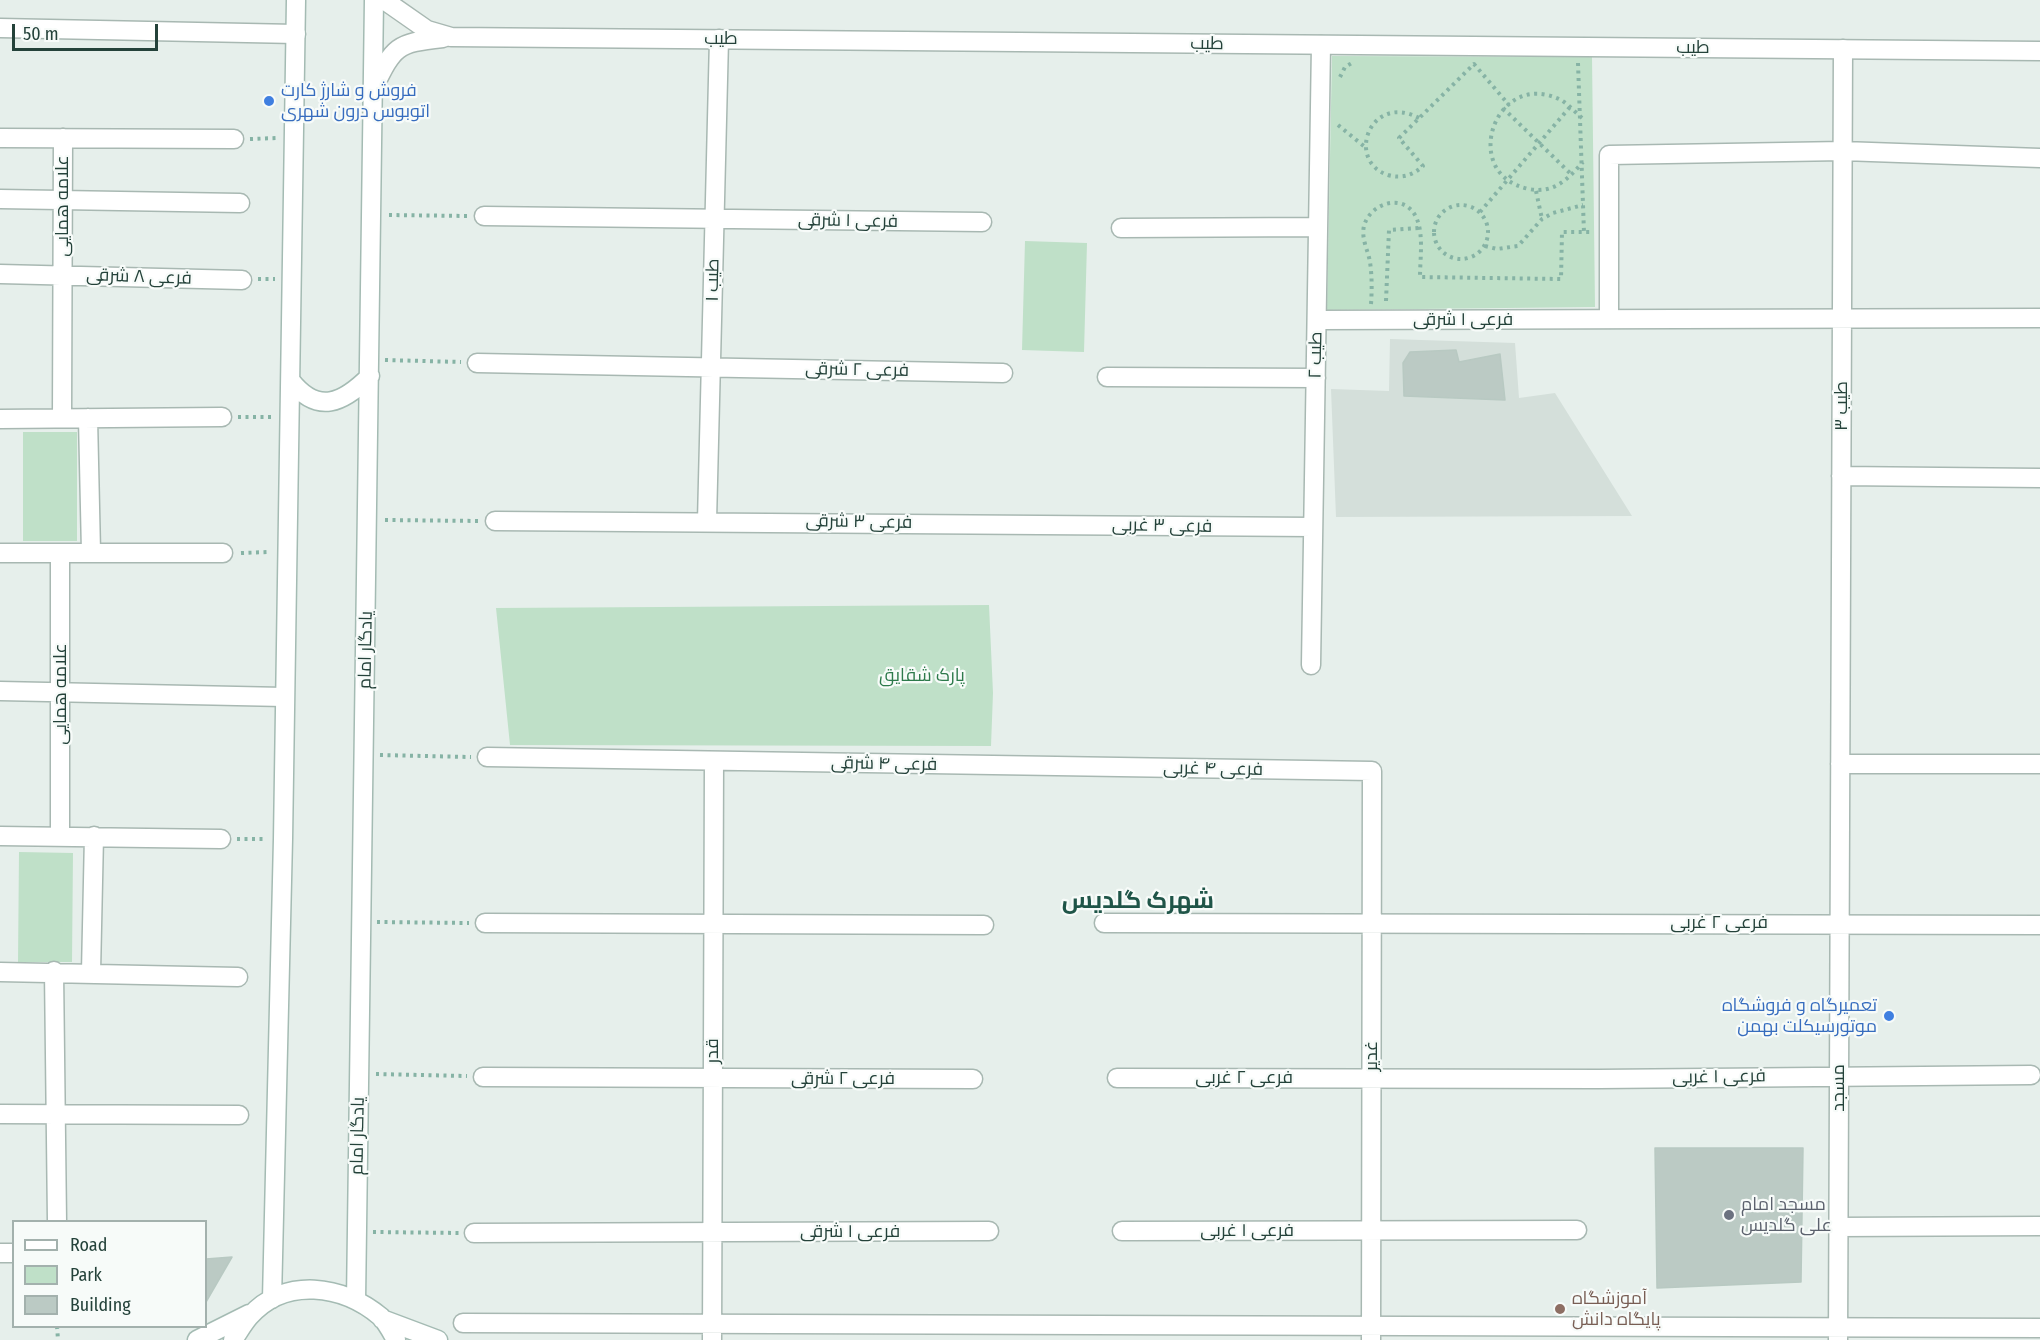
<!DOCTYPE html>
<meta charset="utf-8">
<style>
body{margin:0}
#map{position:relative;width:2040px;height:1340px;overflow:hidden;background:#e6efeb;font-family:"Fira Sans Condensed",sans-serif}
canvas{display:block}
.legend{position:absolute;left:12px;top:1220px;width:195px;height:108px;box-sizing:border-box;background:#f7fbf9;border:2px solid #a3b1ad;margin:0;padding:8px 10px;list-style:none;font-size:18px;color:#24423a}
.legend li{display:flex;align-items:center;gap:12px;height:30px}
.legend b{width:30px;border:2px solid #a3b1ad}
.scale{position:absolute;left:12px;top:24px;width:146px;height:27px;box-sizing:border-box;border:3px solid #24423a;border-top:0;padding-left:8px;font-size:18px;line-height:21px;white-space:nowrap;color:#24423a;-webkit-text-stroke:4px #f7fbf9;paint-order:stroke}
</style>
<div id="map">
<canvas width="2040" height="1340"></canvas>
<ul class="legend">
<li><b style="height:8px;background:#fff"></b>Road</li>
<li><b style="height:16px;background:#bfe0c8"></b>Park</li>
<li><b style="height:16px;background:#bbcac4"></b>Building</li>
</ul>
<div class="scale">50 m</div>
</div>
<script>
const ctx = document.querySelector('canvas').getContext('2d');
ctx.lineJoin = 'round';
function fillPath(path, color) { ctx.fillStyle = color; ctx.fill(path, 'evenodd'); }
function stroke(path, color, width, dash) { ctx.strokeStyle = color; ctx.lineWidth = width; ctx.lineCap = dash ? 'butt' : 'round'; ctx.setLineDash(dash || []); ctx.stroke(path); }
function write(font, color, halo, rows, align = 'center') {
  ctx.font = font + ' "Fira Sans Condensed",Cairo,sans-serif'; ctx.lineWidth = 4.5; ctx.setLineDash([]); ctx.textBaseline = 'middle'; ctx.strokeStyle = halo; ctx.fillStyle = color; for (const [text, x, y, turn = 0] of rows) {
    ctx.save(); ctx.translate(x, y); ctx.rotate((+turn || 0) * Math.PI / 180); ctx.textAlign = isNaN(turn) ? turn : align; if (halo) ctx.strokeText(text, 0, 0); ctx.fillText(text, 0, 0); ctx.restore();
  }
}
fillPath(new Path2D(`
 M 1390,339 L 1515,343 L 1519,398 L 1555,393 L 1632,516 L 1336,517 L 1331,389 L 1389,391 ZM 1456,350 L 1459,362 L 1500,354 L 1505,400 L 1404,396 L 1403,363 L 1410,352 Z`), '#d4dfda');
fillPath(new Path2D(`
 M 1332,56 L 1592,57 L 1595,307 L 1327,310 Z
 M 1025,241 L 1087,243 L 1084,352 L 1022,350 Z
 M 23,432 L 77,432 L 77,541 L 23,541 Z
 M 989,605 L 993,693 L 991,746 L 510,745 L 496,608 Z
 M 19,852 L 73,853 L 72,962 L 18,962 Z`), '#bfe0c8');
const building = new Path2D(`
 M 1456,350 L 1459,362 L 1500,354 L 1505,400 L 1404,396 L 1403,363 L 1410,352 Z
 M 1655,1148 L 1803,1148 L 1801,1282 L 1657,1288 Z
 M 232,1257 L 206,1302 L 206,1259 Z`);
fillPath(building, '#bbcac4');
stroke(building, '#b8c9c2', 1.5);
const minor = new Path2D(`
 M 0,138 L 234,139
 M 0,199 L 240,203
 M 484,216 L 982,222
 M 1121,228 L 1318,227
 M 0,274 L 242,280
 M 1609,319 L 1609,155 L 1843,151 L 2040,158
 M 1317,320 L 2040,318
 M 477,363 L 1003,373
 M 1107,377 L 1316,378
 M 62,418 L 63,138
 M 88,418 L 91,552
 M 0,419 L 222,417
 M 1841,476 L 2040,478
 M 495,521 L 1313,527
 M 707,521 L 719,39
 M 0,553 L 223,553
 M 60,553 L 60,836
 M 1311,665 L 1321,45
 M 0,691 L 284,697
 M 487,757 L 1372,771 L 1371,1340
 M 1840,764 L 2040,764
 M 0,836 L 221,839
 M 485,923 L 984,925
 M 1104,923 L 2040,925
 M 54,971 L 57,1222
 M 0,972 L 238,977
 M 91,972 L 94,836
 M 483,1077 L 973,1079
 M 1117,1078 L 1599,1079 L 2031,1075
 M 0,1114 L 239,1115
 M 1838,1227 L 2040,1226
 M 1122,1231 L 1577,1230
 M 474,1233 L 989,1231
 M 0,1253 L 14,1253
 M 463,1323 L 2040,1328
 M 712,1340 L 714,761
 M 1838,1340 L 1843,49`);
const tertiary = new Path2D(`
 M 384,0 L 427,30 L 451,37 L 2040,51
 M 0,28 L 296,34
 M 373,89 C 394,46 396,43 443,38`);
const secondary = new Path2D(`
 M 291,381 C 318,415 343,403 370,376
 M 272,1299 L 283,839 L 296,0
 M 356,1300 L 374,0
 M 382,1319 L 438,1340
 M 197,1340 L 249,1314
 M 233,1340 C 238,1333 243,1324 249,1317 C 285,1276 343,1285 381,1317 C 387,1323 392,1333 396,1340`);
stroke(minor, '#a8b8b2', 21);
stroke(tertiary, '#a8b8b2', 21);
stroke(secondary, '#a4bbb3', 21);
stroke(new Path2D(`
 M 1578,63 L 1584,233
 M 1340,77 L 1345,67 L 1352,63
 M 1503,108 L 1572,175
 M 1419,118 C 1370,92 1345,161 1388,175 C 1402,179 1413,175 1423,166 L 1399,138 L 1474,64 L 1509,105
 M 1582,118 C 1575,112 1568,104 1561,100 C 1495,67 1458,175 1529,189 C 1554,194 1568,179 1583,162
 M 1338,125 L 1365,147
 M 250,139 L 278,138
 M 1536,191 L 1542,219
 M1434 232a27 27 0 1 1 54 0a27 27 0 1 1-54 0Z
 M 1480,212 L 1570,107
 M 389,215 L 469,216
 M 1485,246 L 1497,249 L 1518,246 L 1542,219 L 1553,213 L 1583,205
 M 258,279 L 275,279
 M 1386,301 L 1389,230 L 1420,228
 M 1371,304 C 1372,290 1372,276 1370,262 C 1368,250 1361,239 1364,226 C 1370,203 1404,192 1416,217 C 1424,234 1420,258 1420,277 L 1561,279 L 1562,232 L 1592,232
 M 385,360 L 461,362
 M 238,417 L 272,417
 M 385,520 L 480,521
 M 241,553 L 269,552
 M 380,755 L 471,757
 M 237,839 L 266,839
 M 377,922 L 469,923
 M 376,1074 L 467,1076
 M 373,1232 L 459,1233
 M 57,1326 L 58,1340`), '#86b3a5', 4, [3, 4.5]);
stroke(minor, '#fff', 18);
stroke(tertiary, '#fff', 18);
stroke(secondary, '#fff', 18);
for (const [x, y, r, color] of [
 [269,101,6,"#3f7fe0"],
 [1889,1016,6,"#3f7fe0"],
 [1729,1215,6,"#6b7280"],
 [1560,1309,6,"#8d6e63"]
]) { const dot = new Path2D(); dot.arc(x, y, r, 0, 2 * Math.PI); ctx.fillStyle = color; ctx.fill(dot); stroke(dot, '#f7fbf9', 2); }
write('18px', '#24423a', '#f7fbf9', [
 ["طیب",721,39],
 ["طیب",1207,44,1],
 ["طیب",1693,48],
 ["علامه همایی",63,206,-90],
 ["فرعی ۱ شرقی",848,221,1],
 ["فرعی ۸ شرقی",139,277,2],
 ["طیب ۱",713,280,-89],
 ["فرعی ۱ شرقی",1463,320],
 ["طیب ۲",1316,355,-89],
 ["فرعی ۲ شرقی",857,370,1],
 ["طیب ۳",1842,406,-90],
 ["فرعی ۳ شرقی",859,522,1],
 ["فرعی ۳ غربی",1162,526,1],
 ["یادگار امام",366,650,-89],
 ["علامه همایی",61,694,-90],
 ["فرعی ۴ شرقی",884,764,1],
 ["فرعی ۴ غربی",1213,769,1],
 ["فرعی ۲ غربی",1719,923],
 ["قدر",713,1051,-90],
 ["غدیر",1372,1056,-90],
 ["فرعی ۱ غربی",1719,1077,-1],
 ["فرعی ۲ غربی",1244,1078],
 ["فرعی ۲ شرقی",843,1079],
 ["مسجد",1839,1088,-90],
 ["یادگار امام",358,1136,-89],
 ["فرعی ۱ غربی",1247,1231],
 ["فرعی ۱ شرقی",850,1232]
]);
write('18px', '#366cbe', '#f7fbf9', [
 ["فروش و شارژ کارت",281,91],
 ["اتوبوس درون شهری",281,112],
 ["تعمیرگاه و فروشگاه",1877,1006,"right"],
 ["موتورسیکلت بهمن",1877,1027,"right"]
], 'left');
write('18px', '#2d7a4b', '#f7fbf9', [
 ["پارک شقایق",922,676]
]);
write('18px', '#5b616d', '#f7fbf9', [
 ["مسجد امام",1741,1205],
 ["علی گلدیس",1741,1226]
], 'left');
write('18px', '#785e54', '#f7fbf9', [
 ["آموزشگاه",1572,1299],
 ["پایگاه دانش",1572,1320]
], 'left');
write('bold 24px', '#1f5548', '#f7fbf9', [
 ["شهرک گلدیس",1138,901]
]);
</script>
